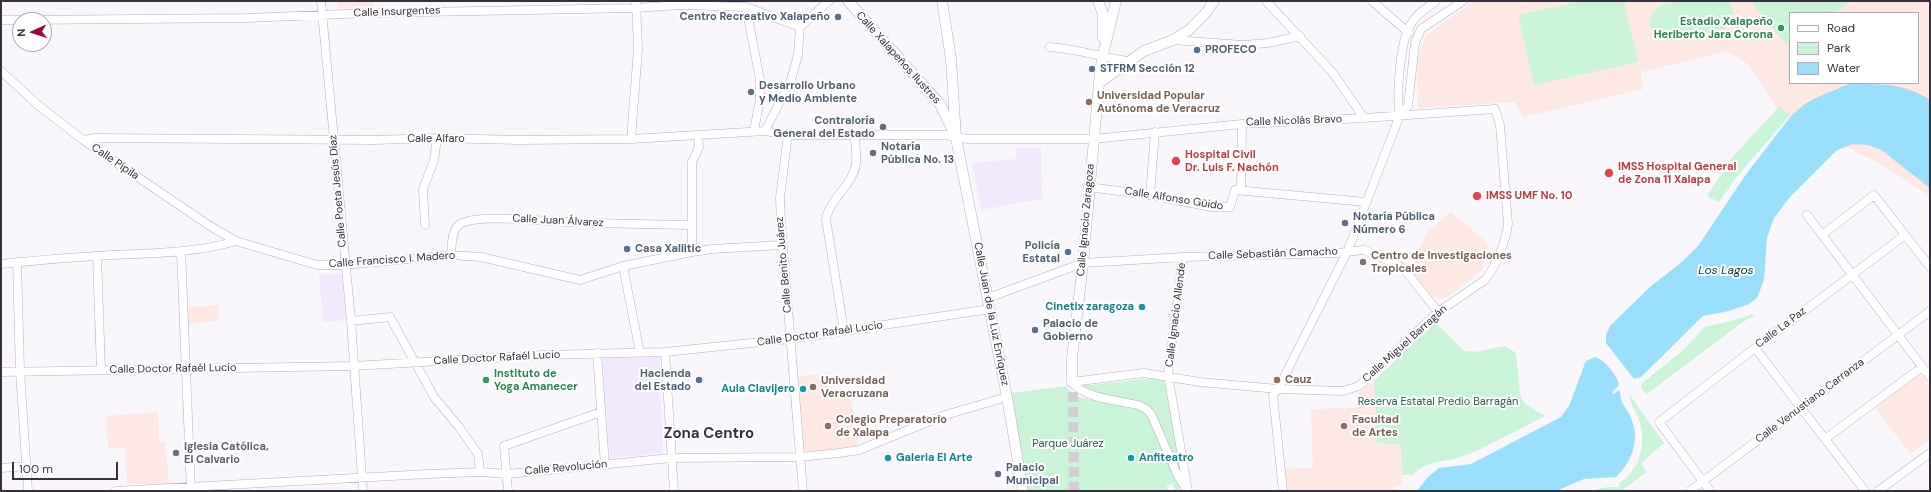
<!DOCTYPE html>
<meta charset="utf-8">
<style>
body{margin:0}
#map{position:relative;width:1931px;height:492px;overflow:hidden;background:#f9f6fc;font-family:"DM Sans",sans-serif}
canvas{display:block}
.frame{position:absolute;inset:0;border:2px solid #37303d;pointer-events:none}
.legend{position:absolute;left:1789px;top:12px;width:130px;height:72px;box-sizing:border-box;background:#fff;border:1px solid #afacb1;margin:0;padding:5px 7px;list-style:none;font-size:12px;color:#37303d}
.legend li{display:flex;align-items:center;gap:8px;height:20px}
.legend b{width:20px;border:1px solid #afacb1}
.north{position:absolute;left:12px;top:12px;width:40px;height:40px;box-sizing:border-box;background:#fff;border:1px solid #afacb1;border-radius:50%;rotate:267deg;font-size:11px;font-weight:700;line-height:16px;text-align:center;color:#37303d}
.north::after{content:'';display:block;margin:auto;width:14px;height:18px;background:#a10442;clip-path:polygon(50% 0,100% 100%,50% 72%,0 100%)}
.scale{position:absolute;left:12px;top:462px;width:106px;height:18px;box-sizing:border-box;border:2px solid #37303d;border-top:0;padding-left:5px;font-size:12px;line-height:14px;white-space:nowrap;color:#37303d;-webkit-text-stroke:3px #fff;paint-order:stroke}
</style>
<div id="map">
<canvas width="1931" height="492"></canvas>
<div class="frame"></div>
<ul class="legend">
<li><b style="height:5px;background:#fff"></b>Road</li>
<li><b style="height:11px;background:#c9f4d7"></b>Park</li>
<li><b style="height:11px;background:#99defb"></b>Water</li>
</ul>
<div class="north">N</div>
<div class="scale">100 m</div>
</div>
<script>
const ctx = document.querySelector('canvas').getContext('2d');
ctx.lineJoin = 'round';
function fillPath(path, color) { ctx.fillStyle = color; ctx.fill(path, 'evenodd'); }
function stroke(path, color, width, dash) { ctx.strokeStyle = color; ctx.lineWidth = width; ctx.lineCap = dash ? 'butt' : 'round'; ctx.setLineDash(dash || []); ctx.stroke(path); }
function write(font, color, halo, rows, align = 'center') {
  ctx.font = font + ' "DM Sans",sans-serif'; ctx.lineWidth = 4; ctx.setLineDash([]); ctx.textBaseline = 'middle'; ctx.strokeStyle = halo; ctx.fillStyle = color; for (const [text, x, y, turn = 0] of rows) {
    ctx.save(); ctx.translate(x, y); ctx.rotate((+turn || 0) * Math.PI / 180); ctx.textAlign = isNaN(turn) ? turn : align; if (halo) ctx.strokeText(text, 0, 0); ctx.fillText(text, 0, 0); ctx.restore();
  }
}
fillPath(new Path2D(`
 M 1016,148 L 1041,148 L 1042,199 L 981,210 L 972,163 L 1016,159 Z
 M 342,273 L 346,320 L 323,322 L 319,275 Z
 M 660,357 L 663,453 L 610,458 L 602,358 Z`), '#f3e9fe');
fillPath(new Path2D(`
 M 337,1 L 374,1 L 374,7 L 337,8 Z
 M 1474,1 L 1930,1 L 1930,196 L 1884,166 L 1779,112 L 1750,66 L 1738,57 L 1723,52 L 1641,72 L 1643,89 L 1523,117 L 1515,102 L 1418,108 L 1417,62 L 1424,39 L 1434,29 ZM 1790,13 L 1918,13 L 1918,83 L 1790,83 Z
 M 1451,212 L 1488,244 L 1482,270 L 1448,297 L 1440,299 L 1433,297 L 1409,270 L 1428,231 Z
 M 218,305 L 218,321 L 188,324 L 187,307 Z
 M 828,373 L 829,397 L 850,394 L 858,447 L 803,452 L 797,377 Z
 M 1920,373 L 1930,387 L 1930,439 L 1910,454 L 1875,407 Z
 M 1374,381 L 1377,443 L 1401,445 L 1402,486 L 1394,486 L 1394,491 L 1284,491 L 1282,469 L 1313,468 L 1311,409 L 1359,408 L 1358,393 Z
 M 158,412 L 159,442 L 165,442 L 169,484 L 127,484 L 125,447 L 108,449 L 106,416 Z`), '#fde8e3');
fillPath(new Path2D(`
 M 1581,1 L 1624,1 L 1638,62 L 1534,85 L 1518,15 Z
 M 1681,1 L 1729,1 C 1736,13 1733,23 1722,30 L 1672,41 L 1658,38 C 1648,30 1647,13 1660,6 C 1666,3 1674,2 1681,1 Z
 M 1750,1 L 1852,1 L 1834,13 L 1790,13 L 1790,43 L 1787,45 Z
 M 1779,107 L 1790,115 L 1736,178 L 1719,202 L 1707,196 L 1734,155 Z
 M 1752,314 L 1755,315 L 1743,322 L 1647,394 L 1641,388 L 1641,384 L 1680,353 L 1705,327 L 1735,320 Z
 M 1435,322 L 1464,351 L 1475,352 L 1505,346 L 1516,353 L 1520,394 L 1524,403 L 1545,416 C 1518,429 1491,445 1464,456 C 1444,464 1430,457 1413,475 L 1402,475 L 1401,445 L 1377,443 L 1374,381 Z
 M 1163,377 L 1186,485 L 1149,411 L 1090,393 L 1080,386 Z
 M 1065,386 C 1083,403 1082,396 1103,401 C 1114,403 1129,404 1139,408 C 1157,416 1174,471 1180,489 L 1174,490 L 1173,484 L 1167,485 L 1168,491 L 1026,491 L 1012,393 Z
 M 1629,394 L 1664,443 L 1641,463 L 1647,472 L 1621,491 L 1590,491 L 1608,487 L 1620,487 L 1619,483 C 1640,472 1647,441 1639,420 C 1636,411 1630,404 1629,394 Z`), '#c9f4d7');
fillPath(new Path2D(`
 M 1849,84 C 1878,84 1905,83 1930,100 L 1930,188 L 1880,149 L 1867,145 L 1853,144 L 1837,150 L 1790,197 L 1774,218 L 1767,238 L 1764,280 L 1757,298 L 1749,304 L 1729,311 L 1703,316 L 1641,377 L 1634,379 L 1606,343 L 1606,335 L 1610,326 L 1650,287 L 1683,261 L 1698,246 L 1747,173 L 1791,116 L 1805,104 L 1818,97 Z
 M 1595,357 C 1605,360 1617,375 1619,385 L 1612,392 L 1614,394 L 1619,390 C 1621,394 1620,398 1622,402 C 1625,408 1630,414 1632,421 C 1640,441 1631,463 1616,477 L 1584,479 L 1556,491 L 1417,491 L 1428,477 L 1439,468 L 1471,464 L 1561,417 L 1570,404 L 1585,363 L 1586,361 Z`), '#99defb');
stroke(new Path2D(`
 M 1073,392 L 1074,491`), '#d2ced6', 10, [10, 5]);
const minor = new Path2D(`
 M 321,1 L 351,321 L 363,491
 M 1266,1 L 1333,73 L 1364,118
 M 1372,1 L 1409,33
 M 746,7 L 760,80 L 760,99 L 754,131
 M 1,20 L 20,20
 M 23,20 L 246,18 L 368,13 L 636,8 L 681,5 L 746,7 L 800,27
 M 800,27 L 829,1
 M 1173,40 L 1243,45 L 1268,43 L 1300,36
 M 1050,47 C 1077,49 1101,57 1127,61
 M 1,71 L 38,105 L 83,140 L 210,226 L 236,241 L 317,265 L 344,265 L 451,255 L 481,257 L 580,280 L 623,266 L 692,252 L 712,249 L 782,245
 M 1400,115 C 1396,95 1400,41 1411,24 C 1416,14 1427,8 1436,1
 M 765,131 L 791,80 L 798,55 L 800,27
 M 788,135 L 780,197 L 781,224 L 803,491
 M 631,139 L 638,49 L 636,1
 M 83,140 L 96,138 L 374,140 L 437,138 L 519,140 L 631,139 L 765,131 L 788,135 L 945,135 L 968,139 L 1093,139 L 1242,124 L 1364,118 L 1495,109 L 1500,125 L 1508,224 C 1506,241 1495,268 1485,280 L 1438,312 L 1359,386 L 1343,391 L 1278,389 L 1200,382 L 1144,373 L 1072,382
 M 1088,187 L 1150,195 L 1211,207 L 1230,207 L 1235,190 L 1366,202
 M 1241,189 L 1242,124
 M 1150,195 L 1155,132
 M 1807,215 L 1930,377
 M 425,225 L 423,189 L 434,160 L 437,138
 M 1822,235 L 1874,195 L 1930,267
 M 181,251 L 191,491
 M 692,252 L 692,162 L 699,147 L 698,135
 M 451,255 C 452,246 451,230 460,224 C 478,213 549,222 572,222 C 612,224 651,224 691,225
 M 97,256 L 101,370
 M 1183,257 L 1168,375 L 1188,491
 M 17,262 L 20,371 L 28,491
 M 1,264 C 38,260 75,257 111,255 C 153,253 196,253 236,241
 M 623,266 L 640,353
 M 988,298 L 1083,263 L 1183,257 L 1336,253 L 1364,250 L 1396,264 L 1405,270 L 1438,312
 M 351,321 L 390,317 L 434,397 L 459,427 L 478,454 L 480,472
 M 844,331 L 826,219 C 830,198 853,185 856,164 C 857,155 855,144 855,135
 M 1755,348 L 1865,491
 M 665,352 L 674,491
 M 597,353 L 605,465
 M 1,372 L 353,366 L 545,355 L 665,352 L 790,339 L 990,309
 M 1072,382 C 1083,398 1120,401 1138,405 L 1146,409 L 1151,414 L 1178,476 L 1187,490
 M 1825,439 L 1922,367
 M 1,468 L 27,466
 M 115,491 L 428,474 L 480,472 L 507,474 L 671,458 L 800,457 L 839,453 L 859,450 L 945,415 L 1007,397
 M 508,491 L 504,446 L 601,412
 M 1283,491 L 1273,395 L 1278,389 L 1348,250 L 1400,115 L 1408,106 L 1415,43 L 1421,29 L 1463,1
 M 1690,491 L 1930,311
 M 1710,491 L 1659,422 L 1755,348 L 1905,235
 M 1878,491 L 1930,453`);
const major = new Path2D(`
 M 848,1 L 940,104 L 953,131
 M 942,1 L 951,59 L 956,138 L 1007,397 L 1023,491
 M 1098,1 L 1103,14 L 1103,38
 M 1099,83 L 1144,51 L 1173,40 L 1189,30 L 1205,14 L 1214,1
 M 1072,382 L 1072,358 L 1083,263 L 1099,83 L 1102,58 L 1116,1`);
stroke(minor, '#bba9c9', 9);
stroke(major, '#bba9c9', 11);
stroke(minor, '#fff', 8);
stroke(major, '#fff', 10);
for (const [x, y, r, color] of [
 [838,17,4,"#5c6f8a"],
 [1781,28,4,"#2e9e5b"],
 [1197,50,4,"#5c6f8a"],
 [1092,69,4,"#5c6f8a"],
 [751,92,4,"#5c6f8a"],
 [1089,102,4,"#8d6e63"],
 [883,127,4,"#5c6f8a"],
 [873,153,4,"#5c6f8a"],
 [1176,161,5,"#e0444e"],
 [1609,173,5,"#e0444e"],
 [1477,196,5,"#e0444e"],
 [1345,223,4,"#5c6f8a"],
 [627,249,4,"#5c6f8a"],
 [1068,252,4,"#5c6f8a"],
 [1363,262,4,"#8d6e63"],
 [1142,307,4,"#0f9aa8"],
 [1035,330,4,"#5c6f8a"],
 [486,380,4,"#2e9e5b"],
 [699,380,4,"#5c6f8a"],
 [1277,380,4,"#8d6e63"],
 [813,387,4,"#8d6e63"],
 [803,389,4,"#0f9aa8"],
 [828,426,4,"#8d6e63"],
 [1344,426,4,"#8d6e63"],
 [176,453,4,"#6b7280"],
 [888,458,4,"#0f9aa8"],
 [1131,458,4,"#0f9aa8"],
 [998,474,4,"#5c6f8a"]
]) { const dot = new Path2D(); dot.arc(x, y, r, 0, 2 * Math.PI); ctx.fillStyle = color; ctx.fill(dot); stroke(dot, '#fff', 1.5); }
write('11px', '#37303d', '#fff', [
 ["Calle Insurgentes",397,12,-2],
 ["Calle Xalapeños Ilustres",898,58,48],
 ["Calle Nicolás Bravo",1294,121,-2],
 ["Calle Alfaro",436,139],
 ["Calle Pípila",115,162,34],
 ["Calle Poeta Jesús Díaz",338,191,-95],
 ["Calle Alfonso Güido",1174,199,9],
 ["Calle Ignacio Zaragoza",1086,220,-85],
 ["Calle Juan Álvarez",558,221,3],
 ["Calle Sebastián Camacho",1273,254,-2],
 ["Calle Francisco I. Madero",392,260,-4],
 ["Calle Benito Juárez",784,265,-95],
 ["Calle Juan de la Luz Enríquez",991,314,79],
 ["Calle Ignacio Allende",1176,315,-83],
 ["Calle La Paz",1781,328,-37],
 ["Calle Doctor Rafaél Lucio",820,334,-8],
 ["Calle Miguel Barragán",1405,344,-42],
 ["Calle Doctor Rafaél Lucio",497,358,-3],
 ["Calle Doctor Rafaél Lucio",173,369,-1],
 ["Calle Venustiano Carranza",1810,401,-37],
 ["Calle Revolución",566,468,-5]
]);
write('bold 11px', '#4e5e75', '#fff', [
 ["Centro Recreativo Xalapeño",830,17,"right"],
 ["PROFECO",1205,50],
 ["STFRM Sección 12",1100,69],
 ["Desarrollo Urbano",759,86],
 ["y Medio Ambiente",759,99],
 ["Contraloría",875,121,"right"],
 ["General del Estado",875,134,"right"],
 ["Notaría",881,147],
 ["Pública No. 13",881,160],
 ["Notaría Pública",1353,217],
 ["Número 6",1353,230],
 ["Policía",1060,246,"right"],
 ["Estatal",1060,259,"right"],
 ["Casa Xallitic",635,249],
 ["Palacio de",1043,324],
 ["Gobierno",1043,337],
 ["Hacienda",691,374,"right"],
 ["del Estado",691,387,"right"],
 ["Palacio",1006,468],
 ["Municipal",1006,481]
], 'left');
write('bold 11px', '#27864d', '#fff', [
 ["Estadio Xalapeño",1773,22],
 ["Heriberto Jara Corona",1773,35],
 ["Instituto de",494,374,"left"],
 ["Yoga Amanecer",494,387,"left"]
], 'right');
write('bold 11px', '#785e54', '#fff', [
 ["Universidad Popular",1097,96],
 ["Autónoma de Veracruz",1097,109],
 ["Centro de Investigaciones",1371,256],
 ["Tropicales",1371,269],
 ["Cauz",1285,380],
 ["Universidad",821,381],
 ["Veracruzana",821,394],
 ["Colegio Preparatorio",836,420],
 ["de Xalapa",836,433],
 ["Facultad",1352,420],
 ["de Artes",1352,433]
], 'left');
write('bold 11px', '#be3a42', '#fff', [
 ["Hospital Civil",1185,155],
 ["Dr. Luis F. Nachón",1185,168],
 ["IMSS Hospital General",1618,167],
 ["de Zona 11 Xalapa",1618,180],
 ["IMSS UMF No. 10",1486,196]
], 'left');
write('bold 11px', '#0d838f', '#fff', [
 ["Cinetix zaragoza",1134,307],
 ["Aula Clavijero",795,389],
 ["Galeria El Arte",896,458,"left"],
 ["Anfiteatro",1139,458,"left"]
], 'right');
write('11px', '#1f5f3c', '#fff', [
 ["Reserva Estatal Predio Barragán",1438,402],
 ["Parque Juárez",1068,444]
]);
write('bold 11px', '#5b616d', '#fff', [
 ["Iglesia Católica,",184,447],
 ["El Calvario",184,460]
], 'left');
write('italic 12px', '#044356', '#fff', [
 ["Los Lagos",1726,271]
]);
write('bold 15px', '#37303d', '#fff', [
 ["Zona Centro",709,434]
]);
</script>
